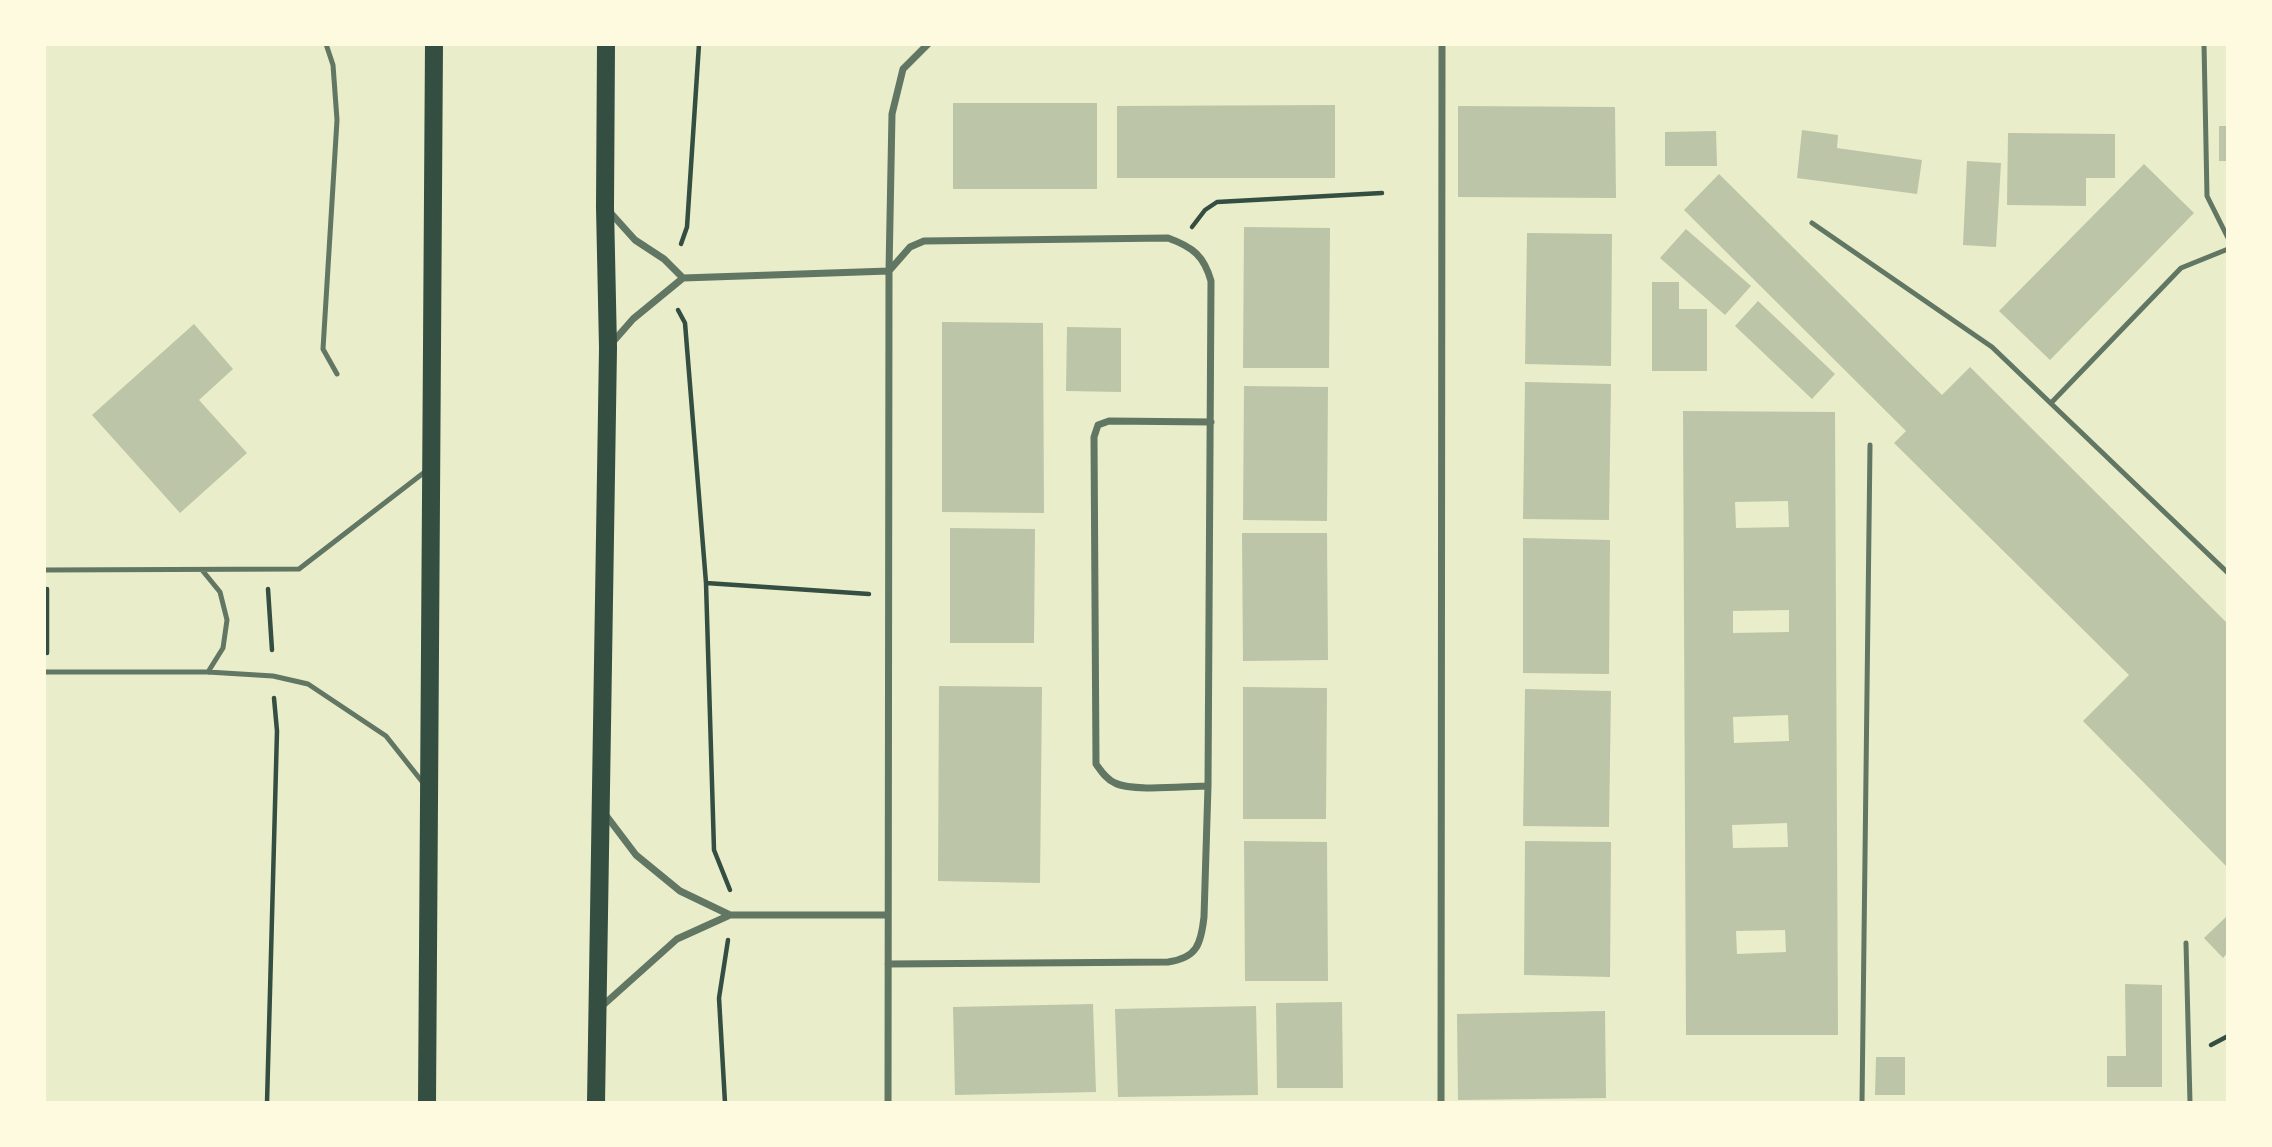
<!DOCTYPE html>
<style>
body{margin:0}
#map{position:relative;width:2272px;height:1147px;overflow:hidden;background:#e9edc9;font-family:"Source Serif 4",serif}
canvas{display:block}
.frame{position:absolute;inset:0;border:46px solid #fefae0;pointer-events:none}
</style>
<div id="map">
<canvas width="2272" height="1147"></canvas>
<div class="frame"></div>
</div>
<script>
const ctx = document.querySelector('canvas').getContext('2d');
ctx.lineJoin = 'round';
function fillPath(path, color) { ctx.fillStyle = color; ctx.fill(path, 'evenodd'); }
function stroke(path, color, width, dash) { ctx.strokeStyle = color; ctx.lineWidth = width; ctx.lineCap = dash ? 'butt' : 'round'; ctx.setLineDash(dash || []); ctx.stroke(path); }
fillPath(new Path2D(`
 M 953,103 L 1097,103 L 1097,189 L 953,189 Z
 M 1335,105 L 1335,178 L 1117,178 L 1117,106 Z
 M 1458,106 L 1615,107 L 1616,198 L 1458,197 Z
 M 2219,126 L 2228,126 L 2228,161 L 2219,161 Z
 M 1802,130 L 1838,135 L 1837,148 L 1922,160 L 1917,194 L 1797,178 Z
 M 1716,131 L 1717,166 L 1665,166 L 1665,132 Z
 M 2008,133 L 2115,134 L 2115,178 L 2086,178 L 2086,206 L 2007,205 Z
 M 1967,161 L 2001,163 L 1996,247 L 1963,245 Z
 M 2144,164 L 2194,213 L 2050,360 L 1999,311 Z
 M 1719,174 L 1942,395 L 1970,367 L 2228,624 L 2228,868 L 2083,721 L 2129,675 L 1894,443 L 1906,431 L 1684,210 Z
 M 1244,227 L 1330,228 L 1329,368 L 1243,368 Z
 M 1686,229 L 1751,286 L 1725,315 L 1660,258 Z
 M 1527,233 L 1612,234 L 1611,366 L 1525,364 Z
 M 1652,282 L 1679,282 L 1679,309 L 1707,309 L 1707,371 L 1652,371 Z
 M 1758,301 L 1835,374 L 1812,399 L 1735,326 Z
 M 942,322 L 1043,323 L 1044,513 L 942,512 Z
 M 194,324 L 233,369 L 199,400 L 247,453 L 180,513 L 92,415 Z
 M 1067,327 L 1121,328 L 1121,392 L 1066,391 Z
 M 1525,382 L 1611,384 L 1609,520 L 1523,519 Z
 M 1244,386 L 1328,387 L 1327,521 L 1243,520 Z
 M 1683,411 L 1835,412 L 1838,1035 L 1686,1035 ZM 1788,501 L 1789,527 L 1736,528 L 1735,502 ZM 1789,610 L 1789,632 L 1733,633 L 1733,611 ZM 1788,715 L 1789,741 L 1734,743 L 1733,717 ZM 1787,823 L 1788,847 L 1733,848 L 1732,825 ZM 1785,930 L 1786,952 L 1737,954 L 1736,931 Z
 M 950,528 L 1035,529 L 1034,643 L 950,643 Z
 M 1242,533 L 1327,533 L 1328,660 L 1243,661 Z
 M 1523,538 L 1610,540 L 1609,674 L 1523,673 Z
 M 939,686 L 1042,687 L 1040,883 L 938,881 Z
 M 1243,687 L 1327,688 L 1326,819 L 1243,819 Z
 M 1525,689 L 1611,691 L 1609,827 L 1523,826 Z
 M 1244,841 L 1327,842 L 1328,981 L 1245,981 Z
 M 1525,841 L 1611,842 L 1610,977 L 1524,975 Z
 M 2228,915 L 2228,952 L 2223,958 L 2204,938 Z
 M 2125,984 L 2162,985 L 2162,1087 L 2107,1087 L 2107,1056 L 2126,1056 Z
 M 1342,1002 L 1343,1088 L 1277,1088 L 1276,1003 Z
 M 1093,1004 L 1096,1092 L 955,1095 L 953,1007 Z
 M 1256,1006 L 1258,1095 L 1118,1097 L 1115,1009 Z
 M 1605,1011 L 1606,1098 L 1458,1100 L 1457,1014 Z
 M 1876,1057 L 1905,1057 L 1905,1095 L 1875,1095 Z`), '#bcc5a7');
stroke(new Path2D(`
 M 1192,227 L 1205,210 L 1217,202 L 1382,193
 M 681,244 L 687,227 L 699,44
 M 678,310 L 685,323 L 706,583 L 714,850 L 730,890
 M 706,583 L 869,594
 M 47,589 L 47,653
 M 268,589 L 272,650
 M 2211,1045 L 2228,1036
 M 267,1103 L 277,731 L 274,698
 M 725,1103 L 719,998 L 728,940`), '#344e41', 4.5);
stroke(new Path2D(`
 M 326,44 L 333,65 L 337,120 L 323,349 L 337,374
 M 2204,44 L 2207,196 L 2228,238
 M 1812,223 L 1992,347 L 2228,573
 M 2051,403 L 2181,268 L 2228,249
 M 44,570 L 299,569 L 426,471
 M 202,570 L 220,592 L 227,620 L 223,648 L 208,672
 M 44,672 L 208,672 L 273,676 L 308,684 L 386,736 L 424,784
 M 2186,943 L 2190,1103
 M 1862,1103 L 1870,445`), '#617663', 5);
stroke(new Path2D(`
 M 608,210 L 635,240 L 664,259 L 683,278
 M 612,343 L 633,319 L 683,278 L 889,271 L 910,247 L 924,241 L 1168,238 C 1193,247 1204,256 1211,281 L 1208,786 L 1204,917 C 1201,944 1197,958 1168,962 L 888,964
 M 1208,786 C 1186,786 1133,792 1115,783 C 1106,779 1101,771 1096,764 L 1094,437 L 1098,425 L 1109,421 L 1211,422
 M 605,814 L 636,855 L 680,891 L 730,915
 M 601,1007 L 677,939 L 730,915 L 888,915
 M 888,1103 L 889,271 L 892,114 L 903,69 L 928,44
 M 1441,1103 L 1442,44`), '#617663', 7);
stroke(new Path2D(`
 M 427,1103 L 434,44
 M 596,1103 L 608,348 L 605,207 L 606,44`), '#344e41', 18);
</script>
